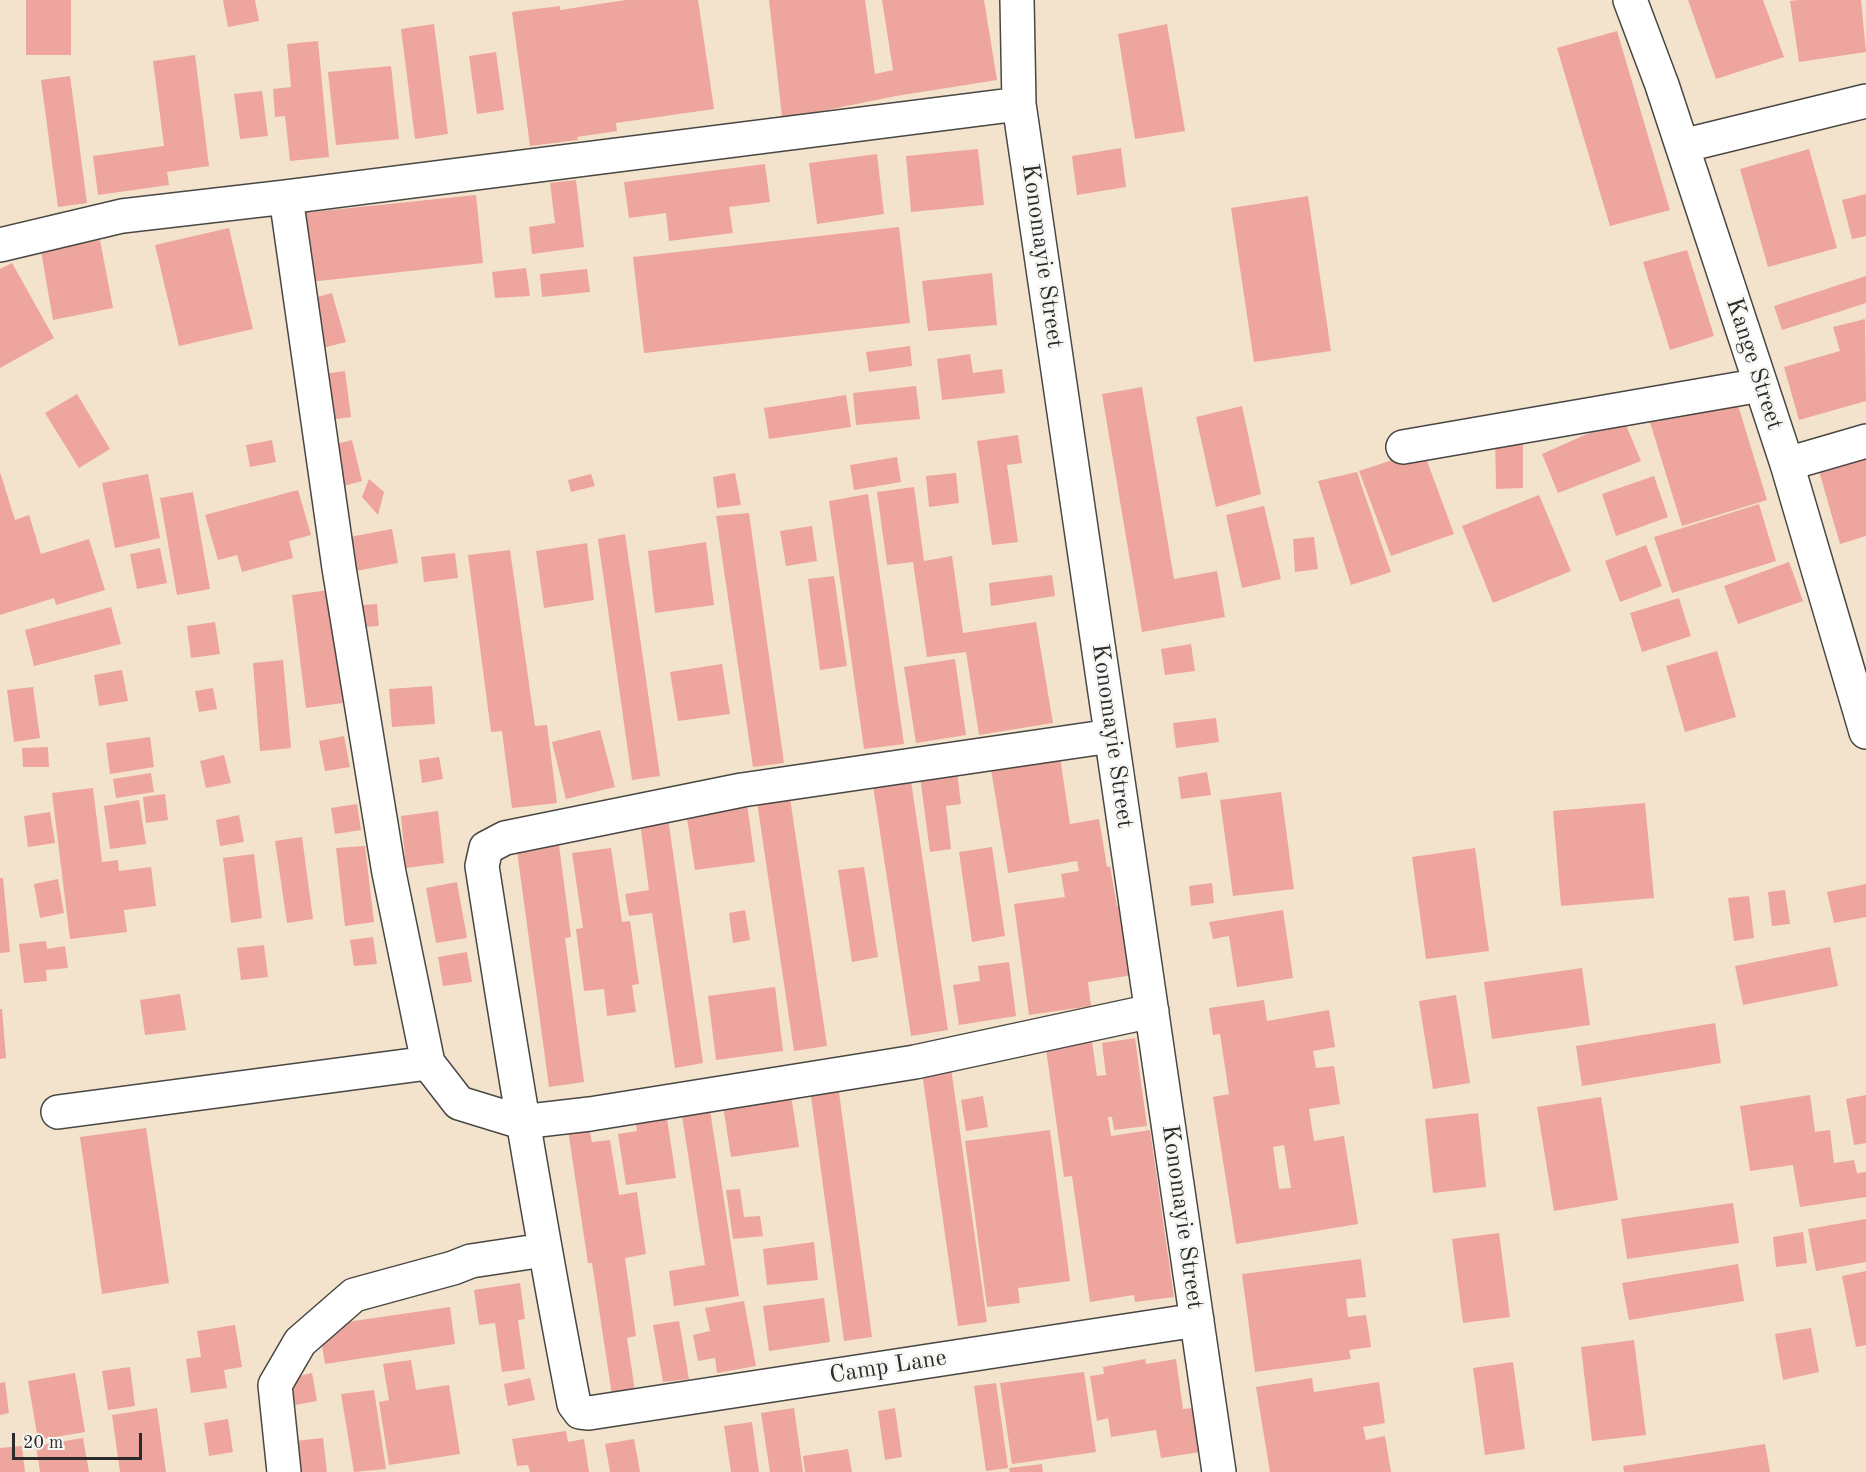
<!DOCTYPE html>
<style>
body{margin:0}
#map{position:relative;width:1866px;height:1472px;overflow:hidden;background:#f3e3cd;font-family:"Old Standard TT",serif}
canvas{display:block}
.scale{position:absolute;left:12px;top:1433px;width:130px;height:27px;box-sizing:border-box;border:3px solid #2b2b2b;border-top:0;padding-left:8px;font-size:18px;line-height:21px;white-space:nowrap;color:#2b2b2b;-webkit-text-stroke:4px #f6f6f2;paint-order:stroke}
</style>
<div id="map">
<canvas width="1866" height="1472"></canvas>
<div class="scale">20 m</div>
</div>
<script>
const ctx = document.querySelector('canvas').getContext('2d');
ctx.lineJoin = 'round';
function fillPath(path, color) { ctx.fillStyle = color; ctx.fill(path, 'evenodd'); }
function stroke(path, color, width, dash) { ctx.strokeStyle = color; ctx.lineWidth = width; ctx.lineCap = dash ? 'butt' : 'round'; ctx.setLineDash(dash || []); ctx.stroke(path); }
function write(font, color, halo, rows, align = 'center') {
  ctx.font = font + ' "Old Standard TT",serif'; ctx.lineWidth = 5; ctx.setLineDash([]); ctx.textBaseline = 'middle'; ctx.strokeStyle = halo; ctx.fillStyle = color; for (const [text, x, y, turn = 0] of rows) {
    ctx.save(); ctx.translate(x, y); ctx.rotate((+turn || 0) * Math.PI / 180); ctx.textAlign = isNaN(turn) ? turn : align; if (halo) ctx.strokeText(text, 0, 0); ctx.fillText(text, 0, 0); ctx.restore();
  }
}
fillPath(new Path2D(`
 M 26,0 L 71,0 L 71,55 L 26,55 Z
 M 223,0 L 255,0 L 259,21 L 228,27 Z
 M 626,0 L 698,0 L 714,109 L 616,123 L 617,131 L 577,137 L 578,140 L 530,146 L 512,12 L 560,6 L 560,10 Z
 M 769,0 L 865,0 L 875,74 L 893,70 L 882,0 L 984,0 L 997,80 L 896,96 L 817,112 L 782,117 Z
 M 1688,0 L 1763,0 L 1784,57 L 1716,79 Z
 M 1799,0 L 1861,0 L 1866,52 L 1799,62 L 1790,1 Z
 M 434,24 L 448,134 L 415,139 L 401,29 Z
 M 1167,24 L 1185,131 L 1135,139 L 1118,34 Z
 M 1617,31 L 1670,210 L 1610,226 L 1557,48 Z
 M 318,41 L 329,157 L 290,161 L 285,116 L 275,117 L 273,89 L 291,87 L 287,44 Z
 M 496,52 L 504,110 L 477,114 L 469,56 Z
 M 195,55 L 209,166 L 167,172 L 169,185 L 98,195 L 93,156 L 164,146 L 153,61 Z
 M 391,66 L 399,139 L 336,145 L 328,72 Z
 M 70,76 L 87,203 L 58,207 L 41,80 Z
 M 262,91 L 268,136 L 240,139 L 234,94 Z
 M 1121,148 L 1126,187 L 1077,195 L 1072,156 Z
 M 978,149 L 984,205 L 911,212 L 906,156 Z
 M 1809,149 L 1837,248 L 1768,267 L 1740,169 Z
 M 877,154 L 884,214 L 817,224 L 809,163 Z
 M 765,164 L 770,202 L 729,207 L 733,233 L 669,241 L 666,213 L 629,218 L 624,182 Z
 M 576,180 L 584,247 L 532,254 L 529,227 L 555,223 L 550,183 Z
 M 1866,194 L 1866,236 L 1852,239 L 1842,200 Z
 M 476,195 L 483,263 L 300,283 L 292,214 Z
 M 1308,196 L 1331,351 L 1254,362 L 1231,208 Z
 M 899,227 L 910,323 L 644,353 L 633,257 Z
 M 229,228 L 253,329 L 179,346 L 155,245 Z
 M 100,240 L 113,308 L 53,320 L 41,251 Z
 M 1687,250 L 1714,336 L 1670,350 L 1643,262 Z
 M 12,263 L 54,338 L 0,368 L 0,269 Z
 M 526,268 L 530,296 L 495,298 L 492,272 Z
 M 587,269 L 590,292 L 542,297 L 540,274 Z
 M 992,273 L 997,325 L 928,331 L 922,281 Z
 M 1866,276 L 1866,303 L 1782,330 L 1774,306 Z
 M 332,293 L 346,342 L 315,350 L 302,301 Z
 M 1865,319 L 1866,401 L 1799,420 L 1784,367 L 1840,351 L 1833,327 Z
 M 910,346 L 912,366 L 869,372 L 866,352 Z
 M 970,354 L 973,373 L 1002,369 L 1005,393 L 942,400 L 937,359 Z
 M 345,371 L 351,417 L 330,420 L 323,374 Z
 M 916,386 L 920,419 L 856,425 L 853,393 Z
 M 1142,387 L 1174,579 L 1217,571 L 1225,617 L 1142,632 L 1102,394 Z
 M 1734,392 L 1767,500 L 1682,526 L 1649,419 Z
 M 77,394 L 110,449 L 79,468 L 45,413 Z
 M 846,395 L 851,427 L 769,439 L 764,408 Z
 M 1242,406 L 1261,494 L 1216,507 L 1196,417 Z
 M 1623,418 L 1641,461 L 1558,493 L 1542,454 Z
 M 1018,435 L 1022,463 L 1007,465 L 1018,542 L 992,545 L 977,441 Z
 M 1495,435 L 1523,436 L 1523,488 L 1496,489 Z
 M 272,440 L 276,462 L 250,467 L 246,445 Z
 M 352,440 L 362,481 L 344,486 L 333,445 Z
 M 1423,450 L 1454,534 L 1391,556 L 1359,471 Z
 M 1866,450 L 1866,536 L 1840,544 L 1817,464 Z
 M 897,457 L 901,482 L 854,490 L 850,465 Z
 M 0,472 L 15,520 L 29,515 L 41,554 L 89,539 L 105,590 L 56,605 L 54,598 L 0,615 Z
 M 1357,472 L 1391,572 L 1351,585 L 1318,481 Z
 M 735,473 L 741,505 L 717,508 L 713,477 Z
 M 956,473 L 959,503 L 929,507 L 926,476 Z
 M 148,474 L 160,538 L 115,548 L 102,483 Z
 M 591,474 L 595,486 L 571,492 L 568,480 Z
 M 1654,476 L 1668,517 L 1616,536 L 1602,494 Z
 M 369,479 L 384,492 L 378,515 L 362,497 Z
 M 914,487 L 924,561 L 952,556 L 963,633 L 1036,622 L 1053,723 L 979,735 L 966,652 L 927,657 L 913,562 L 887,565 L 877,492 Z
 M 298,490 L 311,535 L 289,541 L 293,558 L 242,572 L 237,555 L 218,560 L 205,515 Z
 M 193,492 L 210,589 L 177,595 L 160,498 Z
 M 868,494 L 904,744 L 864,749 L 829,501 Z
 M 1539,495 L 1571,571 L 1493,603 L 1462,526 Z
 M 1759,504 L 1776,561 L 1672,593 L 1654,537 Z
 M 1264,506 L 1281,579 L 1242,588 L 1226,515 Z
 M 749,513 L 784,763 L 753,767 L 716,516 Z
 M 812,526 L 817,561 L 786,566 L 780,531 Z
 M 392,529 L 398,563 L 350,572 L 344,538 Z
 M 625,534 L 660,776 L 632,780 L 598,539 Z
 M 1314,537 L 1318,569 L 1295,572 L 1293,539 Z
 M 706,542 L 714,605 L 655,613 L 648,551 Z
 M 587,543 L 594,600 L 544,608 L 536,551 Z
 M 1646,545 L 1662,586 L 1620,602 L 1605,561 Z
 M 160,548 L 167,583 L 137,589 L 130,554 Z
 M 510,550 L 535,726 L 547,725 L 557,803 L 512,808 L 502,731 L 491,732 L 468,555 Z
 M 455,553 L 458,578 L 424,582 L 421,557 Z
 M 1789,562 L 1803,601 L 1738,624 L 1724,586 Z
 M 1052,575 L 1055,596 L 991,606 L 989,583 Z
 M 834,576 L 847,666 L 820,670 L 808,579 Z
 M 329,590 L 343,703 L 306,708 L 292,595 Z
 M 1679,598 L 1691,636 L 1642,652 L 1630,613 Z
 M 377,604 L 379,626 L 352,628 L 350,606 Z
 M 111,607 L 121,644 L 34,666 L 25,630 Z
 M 215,622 L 220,654 L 191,658 L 187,626 Z
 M 1191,644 L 1195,671 L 1165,675 L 1161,649 Z
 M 1717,651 L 1736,717 L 1685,732 L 1666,666 Z
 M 955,659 L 966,735 L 916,743 L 904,667 Z
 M 283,660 L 291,748 L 260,751 L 253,663 Z
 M 722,664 L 730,714 L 678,721 L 670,672 Z
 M 122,670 L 128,701 L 99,706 L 94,675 Z
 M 432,686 L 435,724 L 392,727 L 389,689 Z
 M 33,687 L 40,738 L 14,742 L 7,690 Z
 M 213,688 L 217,709 L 199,712 L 195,691 Z
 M 1216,718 L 1219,742 L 1176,748 L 1173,723 Z
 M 600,730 L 615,787 L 566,799 L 552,742 Z
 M 344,736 L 350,767 L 325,771 L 319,741 Z
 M 150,737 L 154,767 L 110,774 L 106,743 Z
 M 48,747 L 49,767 L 23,767 L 22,748 Z
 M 224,755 L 231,783 L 206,788 L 200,761 Z
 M 439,757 L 443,779 L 422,783 L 419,760 Z
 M 1060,757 L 1070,824 L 1099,819 L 1107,867 L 1110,866 L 1117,906 L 1121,905 L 1133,975 L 1088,982 L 1091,1006 L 1029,1015 L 1014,904 L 1065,897 L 1061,874 L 1079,871 L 1077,861 L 1008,873 L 991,769 Z
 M 956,764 L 961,804 L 946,806 L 951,849 L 930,852 L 919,769 Z
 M 1207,772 L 1211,795 L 1181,799 L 1178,777 Z
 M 151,773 L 154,792 L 116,798 L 113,779 Z
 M 911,781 L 948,1030 L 911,1036 L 873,786 Z
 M 93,788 L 102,862 L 118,860 L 119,871 L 151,867 L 156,906 L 124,910 L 127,932 L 70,939 L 52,793 Z
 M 1281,792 L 1294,889 L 1233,896 L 1220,800 Z
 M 165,794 L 168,820 L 146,823 L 143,797 Z
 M 790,798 L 827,1046 L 794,1051 L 757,802 Z
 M 139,800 L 146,844 L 110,849 L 104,806 Z
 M 747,803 L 755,862 L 695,870 L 686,812 Z
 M 1645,803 L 1654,898 L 1561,906 L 1553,811 Z
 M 357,804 L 361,830 L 335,834 L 331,808 Z
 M 438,811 L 444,863 L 406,868 L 401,816 Z
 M 50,812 L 55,843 L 28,847 L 24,816 Z
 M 239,815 L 244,842 L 220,846 L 216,820 Z
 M 668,818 L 703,1063 L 675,1068 L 652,913 L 629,916 L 625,894 L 649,890 L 640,822 Z
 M 302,837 L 313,919 L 287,923 L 275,841 Z
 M 559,845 L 571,937 L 565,938 L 584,1082 L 549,1087 L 517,851 Z
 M 365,846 L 374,922 L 345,926 L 336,848 Z
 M 992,847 L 1005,936 L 972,942 L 959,852 Z
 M 611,848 L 622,922 L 630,921 L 639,984 L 632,985 L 636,1012 L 607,1016 L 604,989 L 584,991 L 576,929 L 583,928 L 572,853 Z
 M 1475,848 L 1489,951 L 1426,959 L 1412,857 Z
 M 254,854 L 262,918 L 231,923 L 223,858 Z
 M 864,867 L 878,957 L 852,962 L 838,870 Z
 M 0,878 L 3,878 L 10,952 L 0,953 Z
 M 58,879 L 64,913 L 40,918 L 34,884 Z
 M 457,882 L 467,938 L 436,943 L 426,888 Z
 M 1212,883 L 1214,903 L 1191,906 L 1189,886 Z
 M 1866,884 L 1866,917 L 1834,923 L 1827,892 Z
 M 1785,890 L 1790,924 L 1772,926 L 1768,892 Z
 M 1749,896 L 1754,938 L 1734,941 L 1728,898 Z
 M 745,910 L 750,940 L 733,943 L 729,913 Z
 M 1283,910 L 1293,978 L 1237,987 L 1229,936 L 1213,939 L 1209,922 Z
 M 373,937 L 377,964 L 354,966 L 350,940 Z
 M 46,941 L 47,949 L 65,946 L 68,968 L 46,970 L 47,981 L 24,983 L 19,944 Z
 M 264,945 L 268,977 L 241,980 L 237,948 Z
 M 1830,947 L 1838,986 L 1743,1005 L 1735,966 Z
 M 467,952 L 472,982 L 443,986 L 438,957 Z
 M 1009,962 L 1016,1016 L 959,1025 L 953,985 L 980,981 L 978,966 Z
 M 1582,968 L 1590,1025 L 1492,1039 L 1484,982 Z
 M 775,987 L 783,1051 L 716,1060 L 708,996 Z
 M 180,994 L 186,1030 L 145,1035 L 140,1000 Z
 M 1456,995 L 1470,1083 L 1433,1089 L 1419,1001 Z
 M 1264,1000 L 1267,1021 L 1329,1010 L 1335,1047 L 1313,1051 L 1316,1068 L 1334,1066 L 1340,1104 L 1309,1109 L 1314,1141 L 1344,1136 L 1358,1224 L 1236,1244 L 1213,1097 L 1229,1094 L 1220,1034 L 1213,1035 L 1209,1008 ZM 1284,1145 L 1291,1188 L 1279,1189 L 1273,1147 Z
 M 0,1009 L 2,1009 L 6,1058 L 0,1059 Z
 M 1715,1023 L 1721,1063 L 1582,1086 L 1576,1046 Z
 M 1135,1038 L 1147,1126 L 1114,1130 L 1112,1117 L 1108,1117 L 1111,1136 L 1150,1130 L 1174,1297 L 1135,1302 L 1134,1295 L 1090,1302 L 1072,1176 L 1064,1177 L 1046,1049 L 1092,1042 L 1097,1076 L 1106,1075 L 1102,1043 Z
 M 951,1068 L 987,1322 L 958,1326 L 922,1072 Z
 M 838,1085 L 872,1337 L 844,1341 L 810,1089 Z
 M 791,1095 L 799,1147 L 731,1157 L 723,1106 Z
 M 1810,1095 L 1815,1132 L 1830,1130 L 1834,1163 L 1854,1160 L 1857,1173 L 1866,1172 L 1866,1197 L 1800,1207 L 1793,1165 L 1750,1171 L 1740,1106 Z
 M 1866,1095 L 1866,1143 L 1854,1145 L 1846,1099 Z
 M 983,1096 L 988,1127 L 966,1131 L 961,1100 Z
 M 1601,1097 L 1618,1200 L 1554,1211 L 1537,1107 Z
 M 709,1104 L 739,1296 L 674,1306 L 669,1271 L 705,1265 L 681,1109 Z
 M 666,1112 L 676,1178 L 626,1185 L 618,1134 L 637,1131 L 635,1117 Z
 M 1478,1113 L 1486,1187 L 1433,1193 L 1425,1119 Z
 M 146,1128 L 169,1283 L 102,1294 L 80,1137 Z
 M 589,1128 L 592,1142 L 610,1140 L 619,1195 L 637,1192 L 646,1254 L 625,1258 L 636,1336 L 627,1338 L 635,1391 L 612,1395 L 592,1263 L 588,1263 L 568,1130 Z
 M 1050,1130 L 1070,1281 L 1018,1288 L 1020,1303 L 987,1307 L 965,1141 Z
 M 740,1189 L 744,1217 L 760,1216 L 763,1236 L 733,1239 L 726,1190 Z
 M 1733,1203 L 1739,1243 L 1627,1259 L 1621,1219 Z
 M 1866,1219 L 1866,1262 L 1816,1271 L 1808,1229 Z
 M 1803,1232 L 1807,1263 L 1776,1267 L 1773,1237 Z
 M 1499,1233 L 1510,1317 L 1463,1323 L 1452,1239 Z
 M 814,1242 L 818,1280 L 767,1285 L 763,1249 Z
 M 1361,1259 L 1366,1297 L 1346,1299 L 1348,1317 L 1366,1315 L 1371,1347 L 1349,1350 L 1351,1359 L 1255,1372 L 1242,1274 Z
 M 1738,1264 L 1744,1301 L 1629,1320 L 1622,1283 Z
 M 1866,1271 L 1866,1345 L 1856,1347 L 1842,1276 Z
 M 520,1283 L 525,1319 L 518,1320 L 525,1369 L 502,1372 L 495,1323 L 479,1325 L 474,1290 Z
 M 824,1298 L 830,1342 L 769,1351 L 763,1306 Z
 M 744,1301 L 756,1366 L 717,1373 L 715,1358 L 698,1361 L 693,1335 L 710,1331 L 705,1308 Z
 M 450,1307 L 455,1344 L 325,1364 L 319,1326 Z
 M 679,1321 L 689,1379 L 663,1382 L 653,1325 Z
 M 235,1325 L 242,1367 L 224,1370 L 227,1388 L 191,1393 L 186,1359 L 201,1357 L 197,1331 Z
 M 1811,1328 L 1819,1372 L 1783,1380 L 1775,1334 Z
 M 1634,1340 L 1646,1435 L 1592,1441 L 1581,1347 Z
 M 1145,1359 L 1146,1364 L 1176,1359 L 1183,1409 L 1193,1408 L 1200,1452 L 1161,1458 L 1156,1430 L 1111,1437 L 1108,1418 L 1097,1421 L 1090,1376 L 1104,1374 L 1103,1367 Z
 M 411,1360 L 416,1390 L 449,1385 L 460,1454 L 389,1465 L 379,1402 L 389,1400 L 383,1364 Z
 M 1513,1362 L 1525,1449 L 1485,1455 L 1473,1368 Z
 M 130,1367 L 135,1406 L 108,1410 L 102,1371 Z
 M 1084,1372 L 1096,1452 L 1012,1464 L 1000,1383 Z
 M 75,1373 L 85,1432 L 38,1440 L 28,1381 Z
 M 312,1373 L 317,1401 L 290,1406 L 286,1379 Z
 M 530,1378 L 535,1400 L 508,1406 L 504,1384 Z
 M 1312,1378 L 1314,1392 L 1379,1382 L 1385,1423 L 1363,1427 L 1366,1440 L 1385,1436 L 1391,1472 L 1270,1472 L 1256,1387 Z
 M 5,1382 L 9,1413 L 0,1415 L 0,1383 Z
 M 996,1383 L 1008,1468 L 986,1471 L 974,1386 Z
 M 374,1390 L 386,1469 L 354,1472 L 341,1394 Z
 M 157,1408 L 166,1472 L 120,1472 L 112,1415 Z
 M 794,1408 L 803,1472 L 770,1472 L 761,1413 Z
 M 895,1408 L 902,1457 L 885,1460 L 878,1411 Z
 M 228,1419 L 233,1452 L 209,1456 L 204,1423 Z
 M 752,1422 L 759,1472 L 731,1472 L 724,1426 Z
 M 566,1431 L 568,1442 L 584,1439 L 589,1472 L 530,1472 L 528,1465 L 517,1466 L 512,1439 Z
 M 83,1438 L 89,1472 L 40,1472 L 36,1446 Z
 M 323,1438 L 327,1472 L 299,1472 L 295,1441 Z
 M 634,1439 L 640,1472 L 610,1472 L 605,1444 Z
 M 1765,1444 L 1770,1472 L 1624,1472 L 1623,1466 Z
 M 22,1446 L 25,1472 L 0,1472 L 0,1448 Z
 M 848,1449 L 852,1472 L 805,1472 L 803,1456 Z
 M 1042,1464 L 1043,1472 L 1010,1472 L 1009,1468 Z`), '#eda59d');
const minor = new Path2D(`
 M 1017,0 L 1019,104 L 1219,1472
 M 1630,0 L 1662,85 L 1787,464 L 1866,732
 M 1682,146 L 1866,101
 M 286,197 L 339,568 L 389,873 L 428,1063 L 459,1103 L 521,1122 L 590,1114 L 915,1062 L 1152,1011
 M 0,245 L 122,216 L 286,197 L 1019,104
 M 1403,447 L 1761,385
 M 1787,464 L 1866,441
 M 1111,736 L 742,790 L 505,838 L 486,848 L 482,866 C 510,1046 539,1225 574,1404 L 580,1412 L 589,1413 L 1197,1320
 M 58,1112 L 428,1063
 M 284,1472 L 275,1385 L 300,1342 L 354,1295 L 453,1268 L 471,1261 L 544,1250`);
stroke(minor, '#494743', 36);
stroke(minor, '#fff', 33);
write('24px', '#2b2b2b', '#f6f6f2', [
 ["Konomayie Street",1042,256,82],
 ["Kange Street",1754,364,72],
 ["Konomayie Street",1112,736,82],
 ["Konomayie Street",1182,1217,82],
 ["Camp Lane",888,1367,-9]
]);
</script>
